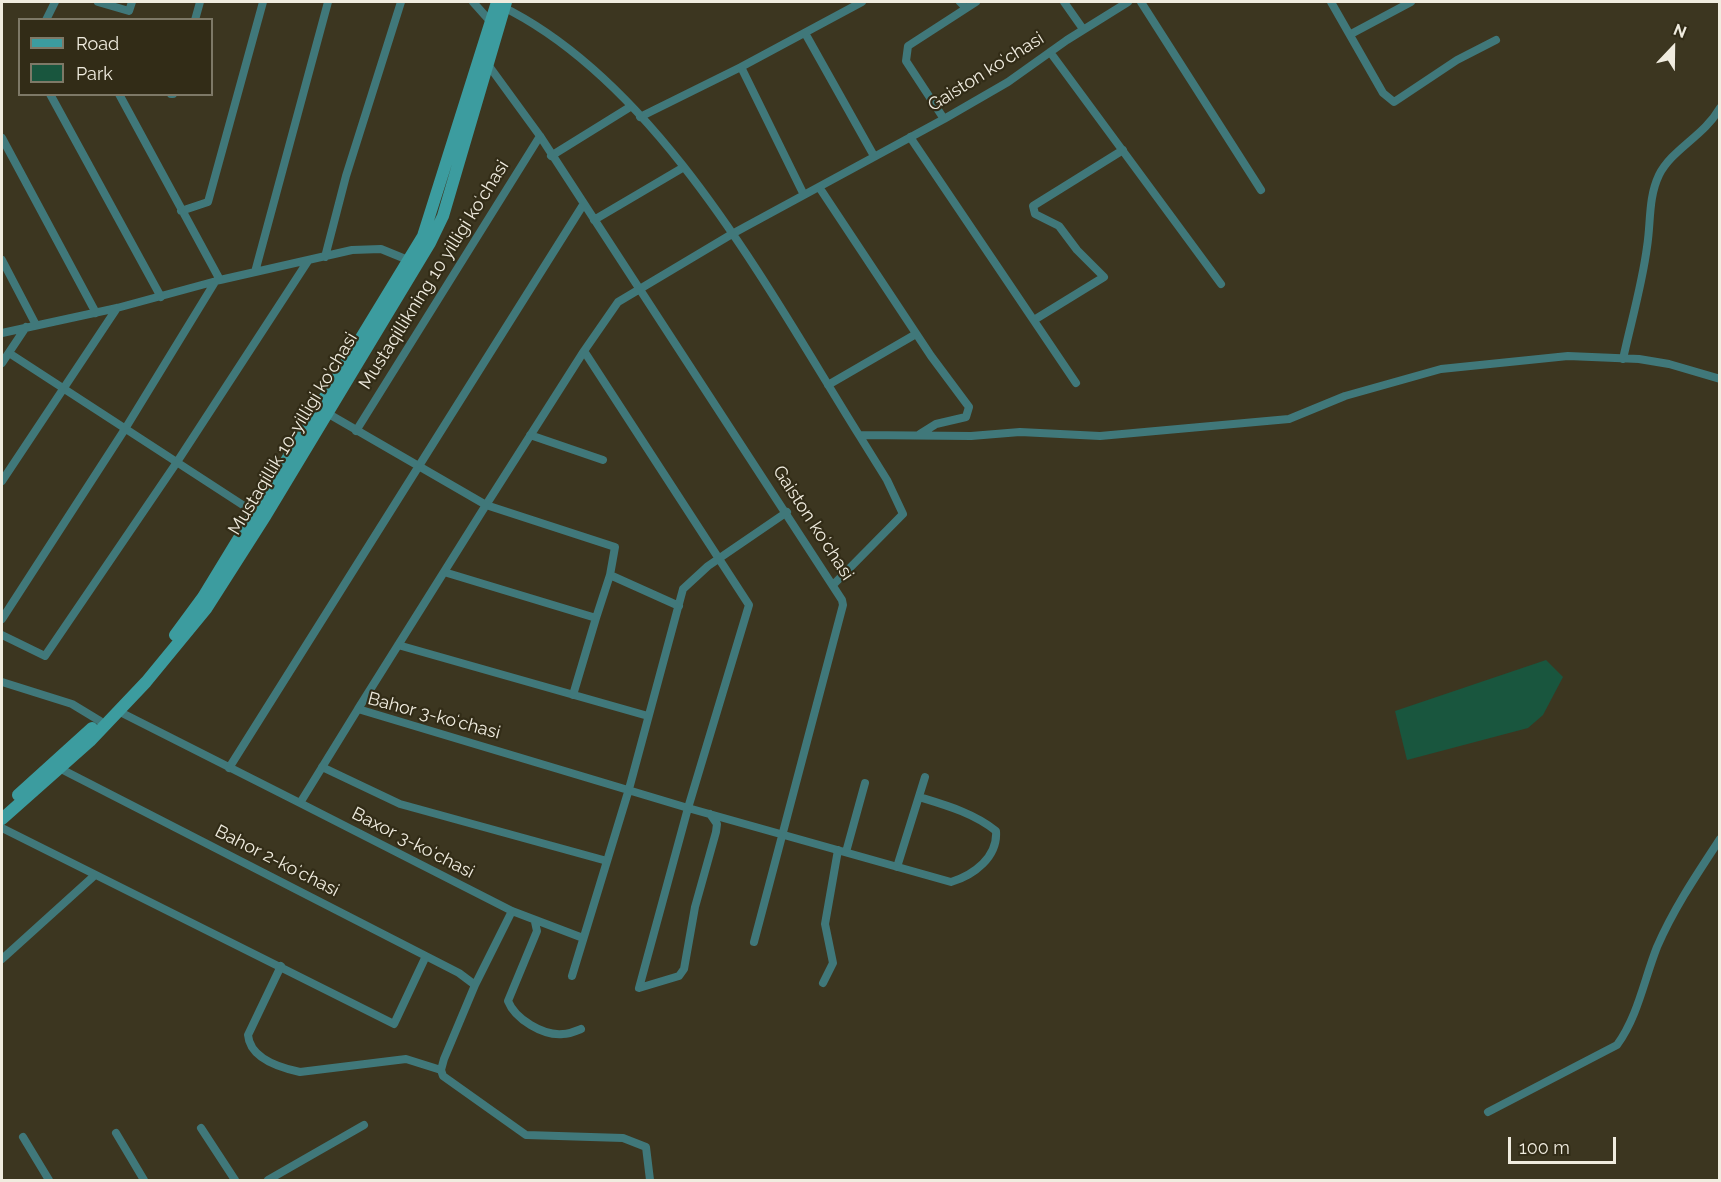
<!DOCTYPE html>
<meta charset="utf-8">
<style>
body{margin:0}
#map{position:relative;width:1721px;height:1182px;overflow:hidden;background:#3c3620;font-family:Raleway,sans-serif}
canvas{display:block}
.frame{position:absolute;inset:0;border:3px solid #f0ecdf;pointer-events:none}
.legend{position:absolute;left:18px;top:18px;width:195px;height:78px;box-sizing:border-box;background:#322c17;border:2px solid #7e7967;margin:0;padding:8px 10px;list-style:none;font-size:18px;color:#f0ecdf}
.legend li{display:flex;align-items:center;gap:12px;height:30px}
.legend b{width:30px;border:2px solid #7e7967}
.north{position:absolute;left:1643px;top:18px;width:60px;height:60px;-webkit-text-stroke:4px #322c17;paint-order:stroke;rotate:22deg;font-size:16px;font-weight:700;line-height:24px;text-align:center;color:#f0ecdf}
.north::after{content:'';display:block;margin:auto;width:21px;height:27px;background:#f0ecdf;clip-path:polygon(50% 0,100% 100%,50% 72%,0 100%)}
.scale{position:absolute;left:1508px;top:1137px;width:108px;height:27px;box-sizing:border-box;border:3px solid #f0ecdf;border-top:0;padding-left:8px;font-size:18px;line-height:21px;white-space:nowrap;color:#f0ecdf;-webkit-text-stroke:4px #322c17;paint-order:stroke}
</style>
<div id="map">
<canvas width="1721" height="1182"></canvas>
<div class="frame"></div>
<ul class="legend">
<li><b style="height:8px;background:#3c9c9f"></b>Road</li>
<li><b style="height:16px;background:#19563e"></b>Park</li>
</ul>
<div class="north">N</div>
<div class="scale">100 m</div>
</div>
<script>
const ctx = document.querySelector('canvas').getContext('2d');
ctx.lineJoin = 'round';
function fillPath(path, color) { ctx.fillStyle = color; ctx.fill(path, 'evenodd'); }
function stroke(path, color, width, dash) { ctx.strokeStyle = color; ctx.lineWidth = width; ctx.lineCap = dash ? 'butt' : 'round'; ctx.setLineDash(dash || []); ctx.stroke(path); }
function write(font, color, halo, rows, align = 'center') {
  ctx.font = font + ' Raleway,sans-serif'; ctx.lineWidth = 4.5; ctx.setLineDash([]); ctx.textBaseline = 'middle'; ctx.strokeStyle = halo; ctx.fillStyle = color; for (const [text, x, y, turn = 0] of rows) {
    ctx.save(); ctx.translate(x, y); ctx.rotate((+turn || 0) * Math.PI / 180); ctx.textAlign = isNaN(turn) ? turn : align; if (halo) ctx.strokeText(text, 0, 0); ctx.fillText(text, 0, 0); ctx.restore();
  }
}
fillPath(new Path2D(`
 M 1546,660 L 1563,677 L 1543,715 L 1528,728 L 1407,760 L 1395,711 Z`), '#19563e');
stroke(new Path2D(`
 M 98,2 L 129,11 L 132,2
 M 473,2 L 490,21
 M 960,2 L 966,8
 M 1064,2 L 1083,29
 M 1141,2 L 1261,190
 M 1331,2 L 1383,93 L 1394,102 L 1457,60 L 1496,40
 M 501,6 C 659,83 769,291 859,435 L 971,436 L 1020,432 L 1100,436 L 1289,419 L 1345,396 L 1441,369 L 1568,356 L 1639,359 L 1669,364 L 1720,379
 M 46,20 L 55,2
 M 195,20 L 200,2
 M 805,33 L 874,156
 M 1351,34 L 1411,2
 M 1050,52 L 1221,284
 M 489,66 L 540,136 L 842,600 L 843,605 L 754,942
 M 50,94 L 161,297
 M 119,94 L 220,280
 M 171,94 L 173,94
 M 640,117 L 741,67
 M 944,119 L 906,61 L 908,46 L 976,2
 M 910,137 L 1076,383
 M 2,138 L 96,313
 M 551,156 L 630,107
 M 819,187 L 931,356 L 969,407 L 966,417 L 936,424 L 920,434
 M 804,195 L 741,67 L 862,2
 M 181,211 L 208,202 L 263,2
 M 594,220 L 684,167
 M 325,257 L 346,176 L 401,2
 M 2,260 L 36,325
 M 255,272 L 328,2
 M 1034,320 L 1104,277 L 1077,250 L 1059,226 L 1035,214 L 1033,206 L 1123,150
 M 2,333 L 117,308 L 220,280 L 352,250 L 381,249 L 408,260
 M 584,351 L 749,605 L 688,808 L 639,988 L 679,976 L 684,969 L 695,907 L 716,832 L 717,824 L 710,814
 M 9,353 L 255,513
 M 1623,359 C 1631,322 1642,285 1647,247 C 1651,223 1648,198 1659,175 C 1672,149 1704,136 1720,108
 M 2,363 L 26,327
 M 828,385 L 916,334
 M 327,413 L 486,505 L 584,351 L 618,302 L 732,234 L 944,119 L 1008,82 L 1067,40 L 1128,2
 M 356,431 L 540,136
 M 530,435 L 603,460
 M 2,481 L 117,308
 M 444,572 L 596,618 L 573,695
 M 833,585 L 903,514 L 887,480 L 859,435
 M 596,618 L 610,575 L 679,606
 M 2,619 L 125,429 L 215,282
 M 2,635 L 45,656 L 177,462 L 308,261
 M 398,645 L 648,716
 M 2,682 L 72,704 L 100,721
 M 358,709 L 486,505 L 615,547 L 610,575
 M 118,711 L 300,803 L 358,709 L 688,808 L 951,882 C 974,875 998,857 996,831 C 974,813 945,805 919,797
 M 322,767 L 400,804 L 607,861
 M 229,768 L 583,205
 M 61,769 L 459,973 L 475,985
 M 300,803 L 512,911 L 583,938
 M 2,828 L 394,1024 L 426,956
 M 846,852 L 865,783
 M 897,867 L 925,777
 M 512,911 L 475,985 L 444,1059 L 441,1070 L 443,1076 L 526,1135 L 623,1138 L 646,1147 L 650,1180
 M 535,922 L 537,931 L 508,1001 C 515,1019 543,1036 563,1034 C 569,1034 576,1031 581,1029
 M 2,959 L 95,875
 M 281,966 L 248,1035 C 250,1059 281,1068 300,1072 L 406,1059 L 441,1070
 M 572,976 L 629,789 L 683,589 L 708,566 L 787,512
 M 823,983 L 833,963 L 825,924 L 838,850
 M 1488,1112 L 1617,1045 C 1638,1016 1644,980 1657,947 C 1674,908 1697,874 1720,839
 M 201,1128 L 235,1180
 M 116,1133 L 144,1180
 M 23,1137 L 49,1180
 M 268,1180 L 364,1125`), '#40787a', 8);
stroke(new Path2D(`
 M 175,635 L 203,597 L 423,236 L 497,2
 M 18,795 L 92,728
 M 2,819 L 90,741 L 146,682 L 206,609 L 266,515 L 430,243 L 443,216 L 506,2`), '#3c9c9f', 12);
write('18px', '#f0ecdf', '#322c17', [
 ["Gaiston koʻchasi",986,72,-32],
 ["Mustaqillikning 10 yilligi koʻchasi",434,275,-58],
 ["Mustaqillik 10-yilligi ko'chasi",293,434,-59],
 ["Gaiston koʻchasi",813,523,57],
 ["Bahor 3-koʻchasi",434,716,15],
 ["Baxor 3-koʻchasi",413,843,27],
 ["Bahor 2-koʻchasi",277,861,27]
]);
</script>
